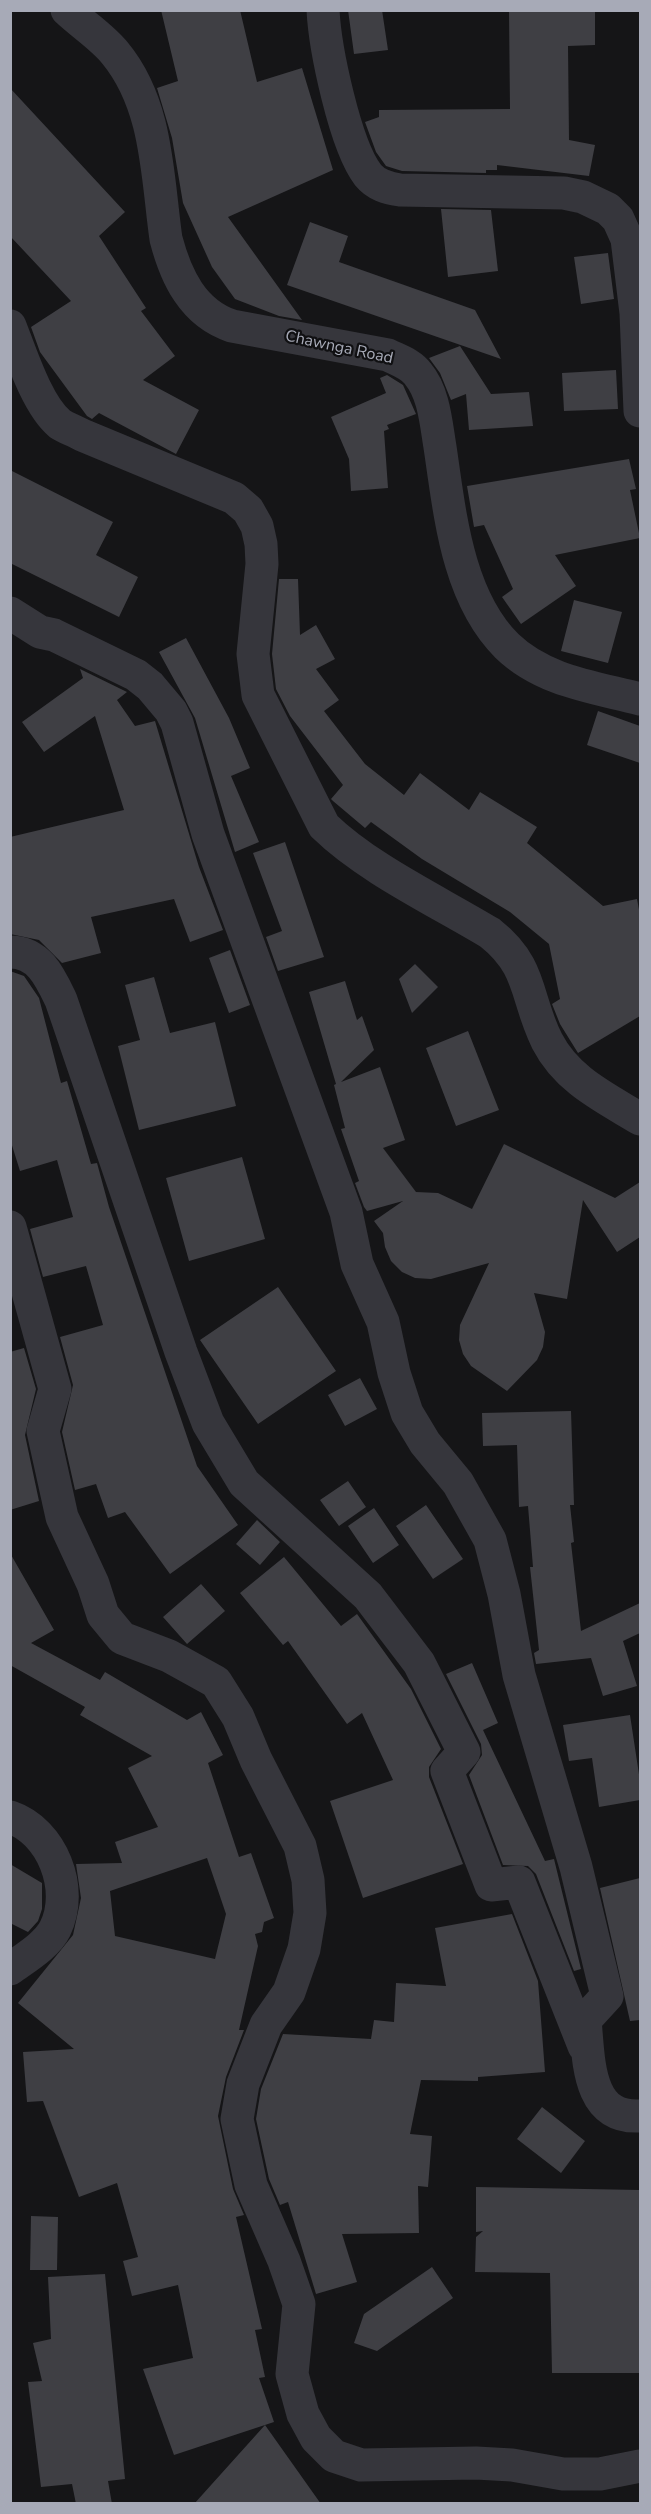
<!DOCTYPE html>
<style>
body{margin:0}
#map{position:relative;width:651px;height:2514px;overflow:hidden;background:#151517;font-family:"Nunito Sans",sans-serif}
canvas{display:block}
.frame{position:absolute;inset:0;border:12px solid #a7aab7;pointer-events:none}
</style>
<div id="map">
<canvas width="651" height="2514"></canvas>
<div class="frame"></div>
</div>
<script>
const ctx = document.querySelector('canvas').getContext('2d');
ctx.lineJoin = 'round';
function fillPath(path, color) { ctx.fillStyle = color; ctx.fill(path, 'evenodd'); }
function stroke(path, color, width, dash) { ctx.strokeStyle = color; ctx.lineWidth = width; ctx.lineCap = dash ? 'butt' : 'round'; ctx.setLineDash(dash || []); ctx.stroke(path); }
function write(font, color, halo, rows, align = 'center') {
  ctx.font = font + ' "Nunito Sans",sans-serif'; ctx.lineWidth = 4.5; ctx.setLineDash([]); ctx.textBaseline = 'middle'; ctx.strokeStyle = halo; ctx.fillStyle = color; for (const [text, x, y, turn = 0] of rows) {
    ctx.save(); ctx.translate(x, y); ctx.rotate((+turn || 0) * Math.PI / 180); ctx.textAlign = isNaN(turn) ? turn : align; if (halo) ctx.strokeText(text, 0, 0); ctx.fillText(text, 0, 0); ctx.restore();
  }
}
fillPath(new Path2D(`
 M 161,10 L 240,10 L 257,82 L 302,68 L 333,170 L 228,217 L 302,320 L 279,316 L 235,299 L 212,267 L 183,203 L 172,138 L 157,88 L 178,81 Z
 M 348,10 L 382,10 L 388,50 L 354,54 Z
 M 509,10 L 595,10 L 595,45 L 568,46 L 569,140 L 595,145 L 589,176 L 497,165 L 497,170 L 486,170 L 486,173 L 402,171 L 386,166 L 376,152 L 365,122 L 379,117 L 379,110 L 510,109 Z
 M 10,88 L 125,212 L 99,236 L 146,308 L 141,311 L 175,356 L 143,380 L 199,410 L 176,454 L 99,413 L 92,419 L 87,416 L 40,352 L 31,327 L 71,301 L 10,236 Z
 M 441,209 L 491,210 L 498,271 L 448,277 Z
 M 310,222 L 348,236 L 339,262 L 475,310 L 501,359 L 287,285 Z
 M 608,253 L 614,299 L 581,304 L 574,257 Z
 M 460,346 L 491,394 L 529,392 L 533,426 L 469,430 L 466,394 L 451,400 L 440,373 L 429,358 Z
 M 616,370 L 618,409 L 564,411 L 562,373 Z
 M 387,375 L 403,385 L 416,414 L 387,425 L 389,429 L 384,431 L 388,488 L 351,491 L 349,459 L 331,417 L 386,393 L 380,378 Z
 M 629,459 L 636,489 L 630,490 L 640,538 L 555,555 L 576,586 L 521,624 L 502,597 L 513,589 L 484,525 L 474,527 L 467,486 Z
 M 10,470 L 113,522 L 96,555 L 138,577 L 119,617 L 10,563 Z
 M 279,579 L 298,579 L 300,635 L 316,625 L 335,659 L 316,669 L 339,700 L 324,711 L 365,764 L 404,795 L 420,773 L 469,810 L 480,792 L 537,827 L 527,843 L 603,906 L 637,899 L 640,915 L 640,1016 L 578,1053 L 560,1024 L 552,1004 L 560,999 L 549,944 L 510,912 L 422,859 L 371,822 L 365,828 L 333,801 L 331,799 L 343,785 L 290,716 L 276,689 L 272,654 Z
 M 574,600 L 622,612 L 608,663 L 561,651 Z
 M 186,638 L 229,718 L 250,768 L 231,776 L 259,842 L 235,852 L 195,718 L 159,652 Z
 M 80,669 L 127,692 L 117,700 L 135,726 L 155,721 L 199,867 L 223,930 L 190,942 L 174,899 L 91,917 L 101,953 L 62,963 L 39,940 L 10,934 L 10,837 L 124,810 L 95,716 L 44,752 L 22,722 L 83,678 Z
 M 598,711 L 640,726 L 640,763 L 587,745 Z
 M 285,842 L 324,957 L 278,971 L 266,937 L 282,931 L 253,853 Z
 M 230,950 L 250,1005 L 229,1013 L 209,958 Z
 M 415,964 L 438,987 L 412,1013 L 399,979 Z
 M 10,971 L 24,976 L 39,998 L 61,1083 L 67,1081 L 91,1164 L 97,1163 L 109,1207 L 197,1466 L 238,1525 L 170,1574 L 125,1512 L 108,1518 L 96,1484 L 75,1490 L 62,1432 L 73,1385 L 60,1337 L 103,1325 L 86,1266 L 43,1277 L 30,1229 L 73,1217 L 57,1160 L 20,1171 L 10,1139 Z
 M 154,977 L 170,1033 L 215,1022 L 236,1106 L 139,1130 L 118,1046 L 140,1040 L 125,985 Z
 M 345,981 L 357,1020 L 362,1016 L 374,1050 L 341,1082 L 380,1067 L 405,1140 L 383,1148 L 416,1192 L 438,1193 L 472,1209 L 504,1144 L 615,1198 L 640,1182 L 640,1237 L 617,1252 L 583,1200 L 567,1299 L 534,1293 L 545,1332 L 543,1347 L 537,1360 L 507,1391 L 471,1366 L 463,1354 L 459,1340 L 460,1325 L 489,1263 L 431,1279 L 415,1278 L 402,1272 L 391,1261 L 385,1247 L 383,1233 L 374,1221 L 403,1201 L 367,1211 L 364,1207 L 355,1183 L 359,1181 L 341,1129 L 345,1128 L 334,1085 L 336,1084 L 309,992 Z
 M 468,1031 L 499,1110 L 456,1126 L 426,1048 Z
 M 242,1157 L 265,1239 L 189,1261 L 166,1178 Z
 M 278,1287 L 336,1371 L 258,1424 L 200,1340 Z
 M 24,1348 L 36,1389 L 25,1435 L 39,1501 L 10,1510 L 10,1352 Z
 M 360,1378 L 377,1409 L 345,1426 L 328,1395 Z
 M 571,1411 L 574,1505 L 570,1505 L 574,1542 L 571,1543 L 581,1631 L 640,1603 L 640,1633 L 623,1641 L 637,1686 L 603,1696 L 591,1658 L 536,1664 L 534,1653 L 539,1650 L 530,1567 L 533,1567 L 528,1506 L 519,1507 L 517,1445 L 483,1446 L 482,1413 Z
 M 348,1481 L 366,1507 L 339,1526 L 320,1500 Z
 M 426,1505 L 463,1559 L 433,1579 L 396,1526 Z
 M 374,1508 L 399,1545 L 373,1563 L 348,1526 Z
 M 257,1520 L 280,1542 L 260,1565 L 236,1544 Z
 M 10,1553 L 54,1630 L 31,1643 L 100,1680 L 105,1672 L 187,1720 L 201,1712 L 223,1755 L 208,1763 L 239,1857 L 251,1853 L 274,1918 L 264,1922 L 262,1932 L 255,1934 L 258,1946 L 239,2030 L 244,2030 L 226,2077 L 218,2116 L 233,2189 L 244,2215 L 236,2217 L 262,2329 L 255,2330 L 265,2377 L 259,2378 L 274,2422 L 174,2455 L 143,2369 L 193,2358 L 178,2285 L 132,2296 L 123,2261 L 138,2257 L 117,2183 L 79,2197 L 43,2101 L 27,2102 L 23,2052 L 74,2049 L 18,2003 L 73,1935 L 81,1898 L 76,1864 L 122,1863 L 115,1842 L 158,1827 L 128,1768 L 152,1756 L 80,1715 L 85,1707 L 10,1665 ZM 207,1858 L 226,1914 L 215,1959 L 115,1936 L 110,1891 Z
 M 284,1557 L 341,1626 L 357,1614 L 411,1689 L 441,1749 L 429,1767 L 429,1777 L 463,1864 L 363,1898 L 330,1801 L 393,1780 L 362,1713 L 347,1724 L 288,1641 L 283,1645 L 240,1593 Z
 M 201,1584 L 225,1611 L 187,1644 L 163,1617 Z
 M 472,1663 L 498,1723 L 483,1730 L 545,1861 L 554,1859 L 581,1969 L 574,1971 L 536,1874 L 528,1866 L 503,1865 L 469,1775 L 482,1755 L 481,1744 L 446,1674 Z
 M 630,1715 L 640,1781 L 640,1800 L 599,1807 L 592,1758 L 569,1761 L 563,1725 Z
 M 10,1864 L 42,1883 L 42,1909 L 38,1921 L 28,1932 L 10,1923 Z
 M 640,1878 L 640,2020 L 630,2021 L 600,1888 Z
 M 512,1914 L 538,1981 L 545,2072 L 478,2077 L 478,2081 L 421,2080 L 410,2134 L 432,2136 L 428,2187 L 418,2186 L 419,2233 L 342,2234 L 357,2282 L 316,2294 L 288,2202 L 280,2205 L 269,2179 L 256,2119 L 261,2089 L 283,2034 L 371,2039 L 374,2020 L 394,2022 L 396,1983 L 446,1986 L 435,1928 Z
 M 542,2107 L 585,2141 L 561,2173 L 517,2139 Z
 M 476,2187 L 640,2190 L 640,2373 L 552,2373 L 550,2273 L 475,2272 L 476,2237 L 483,2231 L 476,2232 Z
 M 31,2216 L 58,2217 L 57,2270 L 30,2270 Z
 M 432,2267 L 453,2298 L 377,2351 L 354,2343 L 364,2314 Z
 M 105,2274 L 125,2479 L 108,2481 L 112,2504 L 76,2504 L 72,2484 L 41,2487 L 28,2382 L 42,2381 L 33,2343 L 51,2339 L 48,2277 Z
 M 265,2425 L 321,2504 L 194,2504 Z`), '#3f3f44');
stroke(new Path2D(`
 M 67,10 C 83,25 102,37 115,53 C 158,105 157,176 166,239 C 176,277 193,313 232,326 L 388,355 C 398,360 411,364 418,374 C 434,393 436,423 440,447 C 450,514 457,596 507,646 C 543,681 594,687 640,699
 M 323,10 C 325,49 345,145 368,175 C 376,185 387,188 400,190 L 564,193 L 583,197 L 608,209 L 618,219 L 627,239 L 636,313 L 640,411
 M 10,326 C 21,354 37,405 60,424 C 66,428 75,431 82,435 L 234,498 L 248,510 L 257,526 L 261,544 L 262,564 L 253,654 L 258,695 L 324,826 C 367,868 437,901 490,933 C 533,967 525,997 547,1041 C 567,1080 604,1097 640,1119
 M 10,613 L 40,632 L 54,635 L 136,675 L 150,686 L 171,711 L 177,723 L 208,834 L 346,1212 L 357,1264 L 383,1322 L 394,1373 L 407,1413 L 425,1443 L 458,1483 L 490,1540 L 504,1594 L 519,1675 L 576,1867 L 607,1996 L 585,2020 C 589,2058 586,2119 640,2116
 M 10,952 C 39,952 50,977 61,1000 L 181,1352 L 208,1423 L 244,1483 L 368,1596 L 419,1663 L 464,1752 L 447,1771 L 491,1885 L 519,1882 L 584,2046
 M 10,1227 L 55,1389 L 43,1431 L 62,1517 L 93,1584 L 103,1615 L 122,1638 L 169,1656 L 216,1682 L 238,1717 L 256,1760 L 300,1846 L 308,1880 L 310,1913 L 304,1949 L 289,1992 L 266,2025 L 243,2084 L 237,2119 L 251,2185 L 284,2261 L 299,2304 L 292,2374 L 303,2414 L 316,2438 L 334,2456 L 361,2465 L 476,2463 L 512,2465 L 563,2474 L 600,2474 L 640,2466
 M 10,1817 C 52,1831 75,1889 55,1929 C 47,1945 25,1958 10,1969`), '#36363c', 33);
write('16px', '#a7aab7', '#101012', [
 ["Chawnga Road",339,348,12]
]);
</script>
